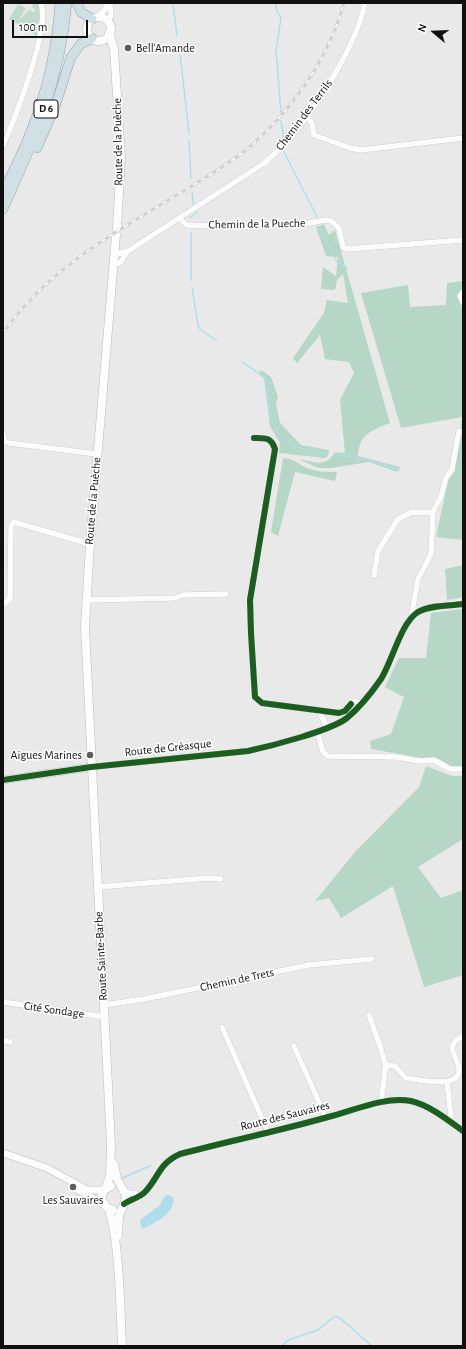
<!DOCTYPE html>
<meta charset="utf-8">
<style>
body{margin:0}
#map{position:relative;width:466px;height:1349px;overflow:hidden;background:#e9e9ea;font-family:"Alegreya Sans",sans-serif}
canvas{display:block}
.frame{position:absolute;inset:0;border:4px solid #111011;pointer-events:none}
.north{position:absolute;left:414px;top:12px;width:40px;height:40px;-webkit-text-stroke:3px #fff;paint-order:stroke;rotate:289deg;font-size:11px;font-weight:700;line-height:16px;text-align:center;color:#111011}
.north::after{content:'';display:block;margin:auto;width:14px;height:18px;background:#111011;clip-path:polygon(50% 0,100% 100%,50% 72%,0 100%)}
.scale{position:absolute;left:12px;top:20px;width:76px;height:18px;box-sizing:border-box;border:2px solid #111011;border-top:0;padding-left:5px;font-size:12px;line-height:14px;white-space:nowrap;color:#111011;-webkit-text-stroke:3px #fff;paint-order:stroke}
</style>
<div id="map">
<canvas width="466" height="1349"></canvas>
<div class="frame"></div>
<div class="north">N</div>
<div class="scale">100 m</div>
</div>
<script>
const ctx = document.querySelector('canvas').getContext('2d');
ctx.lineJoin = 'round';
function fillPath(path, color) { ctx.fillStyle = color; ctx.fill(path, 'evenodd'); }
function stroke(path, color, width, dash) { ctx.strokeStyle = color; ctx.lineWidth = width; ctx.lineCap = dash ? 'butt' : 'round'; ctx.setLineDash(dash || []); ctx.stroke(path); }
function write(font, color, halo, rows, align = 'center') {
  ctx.font = font + ' "Alegreya Sans",sans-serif'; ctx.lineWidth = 3; ctx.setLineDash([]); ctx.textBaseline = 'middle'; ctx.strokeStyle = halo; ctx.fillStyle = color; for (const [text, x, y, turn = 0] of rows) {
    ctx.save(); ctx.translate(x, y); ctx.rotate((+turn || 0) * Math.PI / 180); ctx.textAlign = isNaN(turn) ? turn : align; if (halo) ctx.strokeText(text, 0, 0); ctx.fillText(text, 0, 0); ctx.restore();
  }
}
fillPath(new Path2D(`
 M 33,3 L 39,3 L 41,16 L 37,36 L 9,19 L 18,4 L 26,8 L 19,20 L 29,10 L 34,12 L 36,10 L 32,7 Z`), '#c0d9cc');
fillPath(new Path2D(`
 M 324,224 L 329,235 L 335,230 L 390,423 C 372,430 359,434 358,456 L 400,467 L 397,472 L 369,462 L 331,468 L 318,468 L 299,459 C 314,462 326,468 335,452 L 345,453 L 340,400 L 354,373 L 349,362 L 325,359 L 320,335 L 297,363 L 293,358 L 324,313 L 327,300 L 348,303 L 343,274 L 337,280 L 335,290 L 321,289 L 323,267 L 336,276 L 338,257 L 326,256 L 316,227 Z
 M 463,281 L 463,540 L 436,537 L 448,481 L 455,471 L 462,417 L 401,428 L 361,293 L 408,285 L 410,307 L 446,305 L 447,283 Z
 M 261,370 L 271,377 L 278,397 L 276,404 L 280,423 L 301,445 L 329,450 L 328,456 L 325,458 L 279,453 L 280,443 L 270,426 L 264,378 L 259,375 Z
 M 283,458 C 294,459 298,464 307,468 C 317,472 327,472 337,472 L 335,481 L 295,472 L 278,536 L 271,532 Z
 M 463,565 L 463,597 L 447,600 L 445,569 Z
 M 463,609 L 463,772 L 452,772 L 422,758 L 371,749 L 370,741 L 391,734 L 404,697 L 385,687 L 399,658 L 426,658 L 431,613 Z
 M 426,766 L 452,776 L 463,776 L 463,839 L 418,867 L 441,898 L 463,890 L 463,975 L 424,987 L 393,886 L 341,918 L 329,898 L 315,901 L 356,851 L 419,787 Z`), '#b6d6c6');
fillPath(new Path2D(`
 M 168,1195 L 174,1198 C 173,1215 156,1222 143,1229 L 141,1227 L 140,1220 L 159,1206 L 165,1196 Z`), '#aedeeb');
stroke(new Path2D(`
 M 173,3 L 177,36
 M 276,3 L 276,9 L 281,18 L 276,50 L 281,113
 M 179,45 L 189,133
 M 281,121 L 284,139
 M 189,141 L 191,178
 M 284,152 L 317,217
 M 192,192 L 193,204
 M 190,218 L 197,212
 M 320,227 L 337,262 L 347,268
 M 191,280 L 191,233
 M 192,287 L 198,325 L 200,329 L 217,341
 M 242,362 L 266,378 C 268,388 268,399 269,409 C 273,442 298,450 327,454
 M 335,454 L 368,460 L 400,470
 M 122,1178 L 150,1166
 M 282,1346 L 288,1340 L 318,1330 L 335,1316 C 346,1320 361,1338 372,1346`), '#aedeeb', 1.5);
const minor = new Path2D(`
 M 97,17 L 104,11 L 108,3
 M 108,23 L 111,15 L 110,3
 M 306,116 L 312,123 L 314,135 L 350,148 L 361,150 L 463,138
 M 3,146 C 15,118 50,30 41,3
 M 179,218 L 187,225 L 238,227 L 269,224 L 300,225 L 325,220 L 331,221 L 339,228 L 343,247 L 347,249 L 463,240
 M 128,251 L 263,164 C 302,133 355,52 365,3
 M 113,265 L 120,263 L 128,251 L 114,255
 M 463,292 L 460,296 L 463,303
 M 3,434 L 5,441 L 9,443 L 97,454
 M 254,438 C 265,438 271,437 275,449 L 250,600 L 251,633 L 255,697 L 262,703 L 339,713 L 345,711 L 355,701 L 360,703
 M 374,575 L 378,551 L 398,519 L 412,512 L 433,513
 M 85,600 L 175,598 L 183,595 L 226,594
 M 5,603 L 10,599 L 11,526 L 14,522 L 90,544
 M 411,618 L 418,579 L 431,554 L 433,512 L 441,496 L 446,478 L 452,469 L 459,431
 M 319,711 L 327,727
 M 317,731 L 323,752 L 328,756 L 397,757 L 419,761 L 434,760 L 450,769 L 463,769
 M 91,767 L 248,751 C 271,746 330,731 347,718 C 359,708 372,692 381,679 C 392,662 401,622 418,612 C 430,605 449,606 463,604
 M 98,887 L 208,878 L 221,879
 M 3,1002 L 105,1017
 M 104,1005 L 144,999 L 309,965 L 372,959
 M 369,1015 L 381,1049 L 386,1067
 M 222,1027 L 268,1132
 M 3,1040 L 10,1042
 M 294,1046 L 326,1118
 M 447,1082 L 451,1116 L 450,1122
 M 381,1103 L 385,1070 L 388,1065 L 395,1066 L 406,1078 C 417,1079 460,1090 459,1069 C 458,1061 453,1055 452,1047 L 456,1040 L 463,1036
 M 123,1190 L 129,1193 L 141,1195
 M 124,1204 C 130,1200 138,1198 144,1193 C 159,1178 158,1164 180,1154 C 229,1141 279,1131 328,1117 C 353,1111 384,1096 411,1101 C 429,1105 448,1120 463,1131`);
const tertiary = new Path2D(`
 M 3,780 L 91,767
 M 3,1153 L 47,1168 L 87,1190 L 104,1190
 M 78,1190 L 103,1204`);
const secondary = new Path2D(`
 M87 29a12 12 0 1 1 24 0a12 12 0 1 1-24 0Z
 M 109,33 L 114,49 L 121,157 L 117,228
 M 114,1164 L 117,1179 L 126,1195 L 125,1202 L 119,1216 L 118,1236
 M 111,1186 L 104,1190 L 101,1197 L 106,1207 L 113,1210
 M 106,1188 L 110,1175 L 111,1145 L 85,627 L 90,544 L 116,235
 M 109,1209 C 120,1248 120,1304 122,1346`);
const trunk = new Path2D(`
 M 77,3 L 81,12 L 92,19
 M 37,148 L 55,107 L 71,57 L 81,44 L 92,38
 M 3,192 C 13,172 23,152 31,131 C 47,91 57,45 60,3
 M 3,209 C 35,140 60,80 67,3`);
stroke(minor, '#bbbbbc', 6);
stroke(tertiary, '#bbbbbc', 8);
stroke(secondary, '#bbbbbc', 9);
stroke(trunk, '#8ea2a8', 10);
stroke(minor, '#fcfcfc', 5.5);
stroke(tertiary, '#fcfcfc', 7);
stroke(secondary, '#fcfcfc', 8);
stroke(trunk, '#d0dfe4', 9);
const rail = new Path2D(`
 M 3,333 C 49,267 118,231 185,190 C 206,177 227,165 246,150 C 291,112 328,60 344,3`);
stroke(rail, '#d2d1d2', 3);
stroke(rail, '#fff', 1.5, [4.5]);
stroke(new Path2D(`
 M 254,438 C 265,438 271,437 275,449 L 250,600 L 251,633 L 255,697 L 262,703 L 339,713 L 345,711 L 351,704
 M 3,780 L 91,767 L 248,751 C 271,746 330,731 347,718 C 359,708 372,692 381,679 C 392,662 401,622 418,612 C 430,605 449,606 463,604
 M 124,1204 C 130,1200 138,1198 144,1193 C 159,1178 158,1164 180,1154 C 229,1141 279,1131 328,1117 C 353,1111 384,1096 411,1101 C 429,1105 448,1120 463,1131`), '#1b5e20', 6);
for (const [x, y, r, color] of [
 [128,48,4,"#5d5c5d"],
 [90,755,4,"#5d5c5d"],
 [73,1187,4,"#5d5c5d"]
]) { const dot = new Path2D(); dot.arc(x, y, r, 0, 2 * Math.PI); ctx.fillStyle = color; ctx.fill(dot); stroke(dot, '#fff', 1.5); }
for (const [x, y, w] of [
 [46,109,24]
]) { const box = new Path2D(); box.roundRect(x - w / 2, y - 9, w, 18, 3); ctx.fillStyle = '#fff'; ctx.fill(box); stroke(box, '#111011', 1); }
write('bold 11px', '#111011', null, [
 ["D 6",46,109]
]);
write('12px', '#111011', '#fff', [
 ["Bell'Amande",136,48],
 ["Aigues Marines",82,755,"right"],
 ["Les Sauvaires",73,1200,"center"]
], 'left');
write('12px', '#111011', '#fff', [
 ["Chemin des Terrils",304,115,-53],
 ["Route de la Puèche",118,142,-91],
 ["Chemin de la Pueche",257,224,-1],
 ["Route de la Puèche",93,501,-85],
 ["Route de Gréasque",168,748,-6],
 ["Route Sainte-Barbe",101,956,-93],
 ["Chemin de Trets",237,980,-12],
 ["Cité Sondage",54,1010,8],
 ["Route des Sauvaires",285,1116,-14]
]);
</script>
